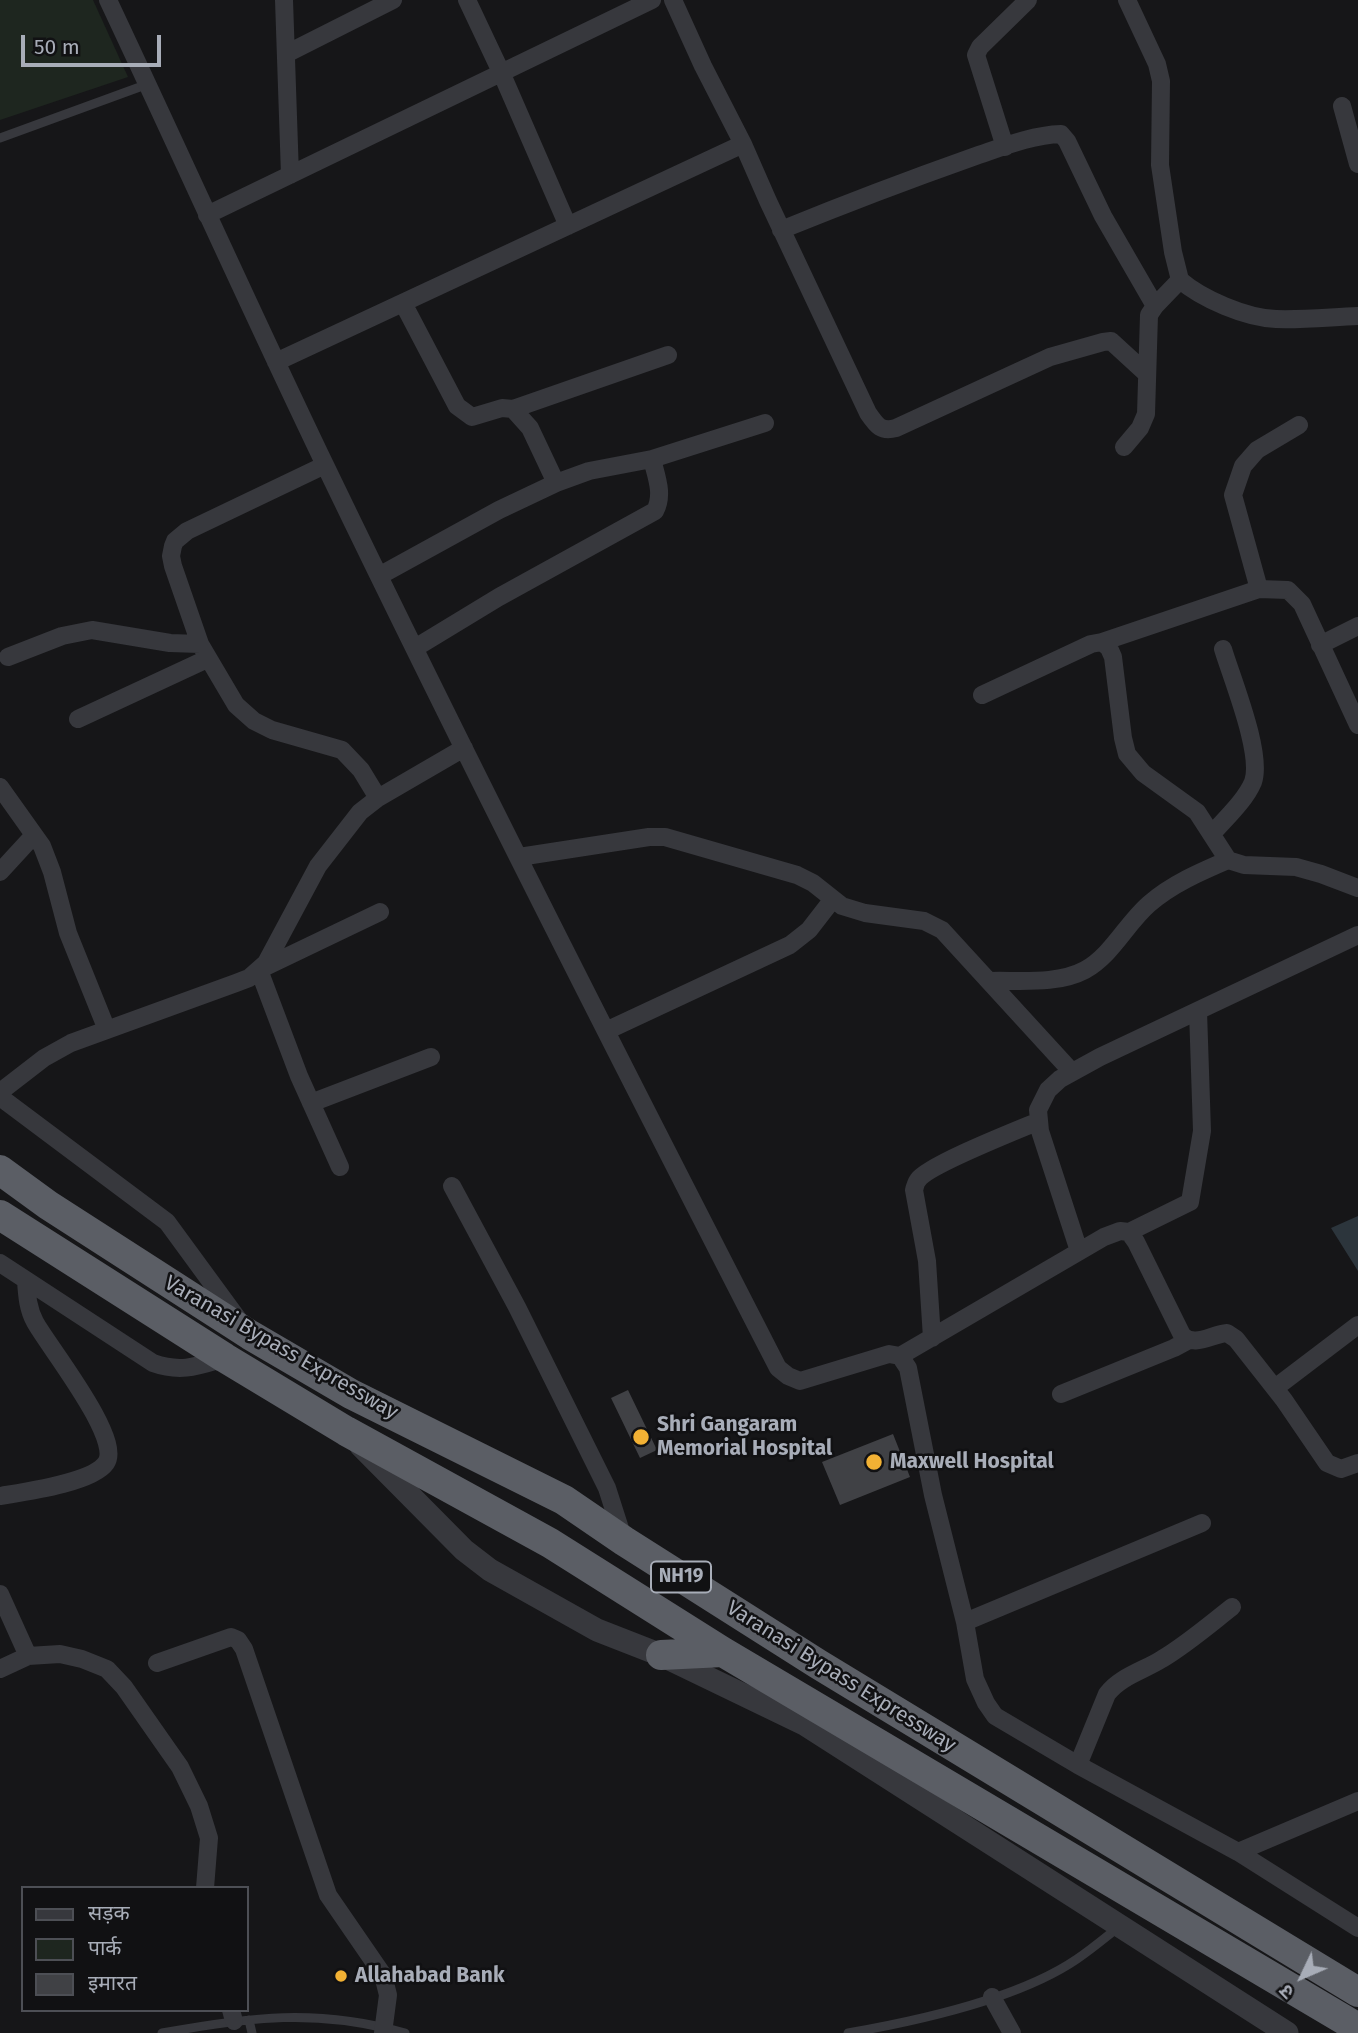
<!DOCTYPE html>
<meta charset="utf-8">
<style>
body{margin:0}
#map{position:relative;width:1358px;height:2033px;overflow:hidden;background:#161618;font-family:"Fira Sans","Noto Sans Devanagari",sans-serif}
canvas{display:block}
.legend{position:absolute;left:21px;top:1886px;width:228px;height:126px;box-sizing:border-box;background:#111113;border:2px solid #4d4f55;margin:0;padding:9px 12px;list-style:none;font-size:21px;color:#a8adb8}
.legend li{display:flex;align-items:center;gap:14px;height:35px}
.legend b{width:35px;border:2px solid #4d4f55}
.north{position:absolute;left:1267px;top:1942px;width:70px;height:70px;-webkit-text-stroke:5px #111113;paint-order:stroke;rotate:226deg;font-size:19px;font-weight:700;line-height:28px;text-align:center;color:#a8adb8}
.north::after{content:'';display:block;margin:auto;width:24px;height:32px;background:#a8adb8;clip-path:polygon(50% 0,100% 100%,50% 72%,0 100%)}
.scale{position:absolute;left:21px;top:35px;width:140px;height:32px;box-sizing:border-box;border:4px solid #a8adb8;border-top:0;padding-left:9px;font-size:21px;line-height:24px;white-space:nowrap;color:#a8adb8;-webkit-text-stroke:5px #111113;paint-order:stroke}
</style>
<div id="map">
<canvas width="1358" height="2033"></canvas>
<ul class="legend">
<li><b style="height:9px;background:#37383d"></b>सड़क</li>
<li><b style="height:19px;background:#1e261f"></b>पार्क</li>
<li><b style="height:19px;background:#404145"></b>इमारत</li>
</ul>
<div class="north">उ</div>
<div class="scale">50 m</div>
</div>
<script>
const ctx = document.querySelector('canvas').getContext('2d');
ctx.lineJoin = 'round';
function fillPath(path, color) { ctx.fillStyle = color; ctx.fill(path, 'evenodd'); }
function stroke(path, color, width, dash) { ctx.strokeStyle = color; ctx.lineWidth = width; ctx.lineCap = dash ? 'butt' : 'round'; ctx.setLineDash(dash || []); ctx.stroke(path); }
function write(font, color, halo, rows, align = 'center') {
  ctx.font = font + ' "Fira Sans",sans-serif'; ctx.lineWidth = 5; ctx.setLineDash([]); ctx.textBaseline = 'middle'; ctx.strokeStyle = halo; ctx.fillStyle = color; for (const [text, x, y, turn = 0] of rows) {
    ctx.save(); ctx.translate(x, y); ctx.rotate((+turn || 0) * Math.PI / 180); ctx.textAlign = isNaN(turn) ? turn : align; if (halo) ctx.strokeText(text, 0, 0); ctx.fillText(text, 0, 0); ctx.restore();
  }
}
fillPath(new Path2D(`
 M 0,0 L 93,0 L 128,77 L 0,120 Z`), '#1e261f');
fillPath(new Path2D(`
 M 1358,1216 L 1358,1271 L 1331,1228 Z`), '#2c353c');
fillPath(new Path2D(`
 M 628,1390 L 657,1450 L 640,1458 L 611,1398 Z
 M 893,1434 L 910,1477 L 840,1505 L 822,1462 Z`), '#404145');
stroke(new Path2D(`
 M 0,138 L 148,84
 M 249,2020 L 252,2033
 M 162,2033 C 250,2017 317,2008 405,2033
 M 848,2033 C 917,2021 1020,1998 1077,1959 C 1092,1949 1106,1937 1120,1926`), '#37383d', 9);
stroke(new Path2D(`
 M 108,0 C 181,155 251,311 325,465 C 471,768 624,1068 778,1368 L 788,1376 L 800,1381 L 889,1354 L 900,1356 L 908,1368 L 933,1495 L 965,1622 L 975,1679 L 986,1703 L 995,1716 L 1078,1765 L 1238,1852 L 1358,1928
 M 284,0 L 290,175
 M 467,0 L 501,72 L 568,226
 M 673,0 L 703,66 L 743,144 L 768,201 L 868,413 C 877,426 881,432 896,428 L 1050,357 L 1103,342 L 1111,341 L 1147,374
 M 1127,0 L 1157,64 L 1161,81 L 1160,165 L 1173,252 L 1180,280 C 1202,299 1246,318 1276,319 C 1303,320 1331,317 1358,316
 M 286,54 L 393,0
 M 1342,106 L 1358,164
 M 1005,147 L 976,55 L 980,47 L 1028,0
 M 207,215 L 652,0
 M 781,230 C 845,204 908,180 973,157 C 1000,148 1031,135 1061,134 L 1067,141 L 1103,216 L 1155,306
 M 403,303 L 457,406 L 472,417 L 502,408 L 513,409 L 530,428 L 556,483
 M 276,362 L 743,144
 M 513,409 L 668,355
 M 1124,447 L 1140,428 L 1146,414 L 1149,315 L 1155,306 L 1180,280
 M 325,465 L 187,531 L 175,541 L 173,546 L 171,556 L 173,566 L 200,644 L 236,705 L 254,721 L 272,730 L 342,750 L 361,770 L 378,798
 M 379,576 L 499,510 L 556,483 L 589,471 L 652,459 L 765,423
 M 1259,589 L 1233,495 L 1243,466 L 1257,450 L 1299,425
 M 1102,642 L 1259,589 L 1288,590 L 1302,604 L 1358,725
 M 1320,645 L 1358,626
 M 415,648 L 499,597 L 655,511 C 664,494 656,476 652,459
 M 8,657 L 62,636 L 92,630 L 170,643 L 200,644
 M 982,695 L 1091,644 L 1102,642 L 1109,648 L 1113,657 L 1123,738 L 1127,754 L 1143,773 L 1197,812 L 1228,860 L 1244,865 L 1296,867 L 1321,874 L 1358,888
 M 78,719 L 207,659
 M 0,787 L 42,846 L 52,872 L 68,933 L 107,1030
 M 1212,834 C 1225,819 1245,801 1253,782 C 1263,754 1232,679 1223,649
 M 519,857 L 649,837 L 665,837 L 797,875 L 813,883 L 842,906 L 865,913 L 924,921 L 942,930 L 1072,1072
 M 0,872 L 34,835
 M 989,981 C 1019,980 1057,985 1085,970 C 1112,955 1126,924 1149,904 C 1172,884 1200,872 1228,860
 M 606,1031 L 790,945 L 809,930 L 833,899
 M 0,1092 L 44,1058 L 71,1043 L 236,983 L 249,978 L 266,963 L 318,866 L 360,812 L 378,798 L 464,748
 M 0,1097 L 167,1222 L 238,1319
 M 311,1103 L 431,1057
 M 340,1167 L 299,1076 L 259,970 L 380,912
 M 452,1186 L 517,1307 L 607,1488 L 623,1538
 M 1129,1232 L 1190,1202 L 1202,1131 L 1198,1011
 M 1079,1251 L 1040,1131 L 1038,1110 L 1048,1090 L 1060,1079 L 1100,1057 L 1358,935
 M 0,1263 L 153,1363 C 181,1373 198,1366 225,1358
 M 932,1338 L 927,1261 L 914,1190 C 915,1187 916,1182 918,1180 C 928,1165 1018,1130 1039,1121
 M 900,1356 L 1104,1237 L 1120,1231 L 1129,1232 L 1136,1242 L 1182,1335 C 1194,1348 1212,1334 1227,1333 L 1236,1339 L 1284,1400 L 1327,1463 L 1341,1469 L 1358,1463
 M 1275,1388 L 1358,1325
 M 1061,1394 L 1174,1348 L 1187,1341
 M 0,1496 C 24,1492 92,1483 106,1463 C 123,1439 48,1346 35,1322 C 28,1309 27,1296 26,1281
 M 0,1594 L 28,1656
 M 965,1622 L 1202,1523
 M 157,1663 L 231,1637 L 238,1640 L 244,1649 L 328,1895 L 383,1975 L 388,1995 L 383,2033
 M 0,1669 L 28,1656 L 60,1654 L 82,1659 L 107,1669 L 124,1687 L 180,1767 L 199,1806 L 209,1838 L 205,1888
 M 1078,1765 L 1107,1694 C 1121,1676 1143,1671 1162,1659 C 1187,1644 1209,1625 1232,1607
 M 1238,1852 L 1358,1801
 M 992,1997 L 1012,2033
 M 231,2010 L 234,2021`), '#37383d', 18);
stroke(new Path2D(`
 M 361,1446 L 464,1550 L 490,1570 L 597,1630 L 661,1655 L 806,1725 L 1287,2033`), '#37383d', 23);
stroke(new Path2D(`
 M 0,1170 L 48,1205 L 250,1335 L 351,1394 L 564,1500 L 624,1541 L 818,1664 L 1358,1992
 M 0,1215 L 225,1358 L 346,1431 L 550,1543 L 723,1652 L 1358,2028
 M 661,1655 L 723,1652`), '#5b5e65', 30);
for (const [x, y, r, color] of [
 [641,1437,9,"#f2b134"],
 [874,1462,9,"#f2b134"],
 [341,1976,7,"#f2b134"]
]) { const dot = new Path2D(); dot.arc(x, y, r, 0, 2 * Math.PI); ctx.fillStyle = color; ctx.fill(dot); stroke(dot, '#111113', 2.5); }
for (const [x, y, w] of [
 [681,1577,60]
]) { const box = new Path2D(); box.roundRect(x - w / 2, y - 15.5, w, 31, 5); ctx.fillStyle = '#111113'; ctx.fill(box); stroke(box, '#a8adb8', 2); }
write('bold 19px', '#a8adb8', null, [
 ["NH19",681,1577]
]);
write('21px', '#a8adb8', '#111113', [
 ["Varanasi Bypass Expressway",281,1348,30],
 ["Varanasi Bypass Expressway",841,1677,32]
]);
write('bold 21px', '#a8adb8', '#111113', [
 ["Shri Gangaram",657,1425],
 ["Memorial Hospital",657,1449],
 ["Maxwell Hospital",890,1462],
 ["Allahabad Bank",355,1976]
], 'left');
</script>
